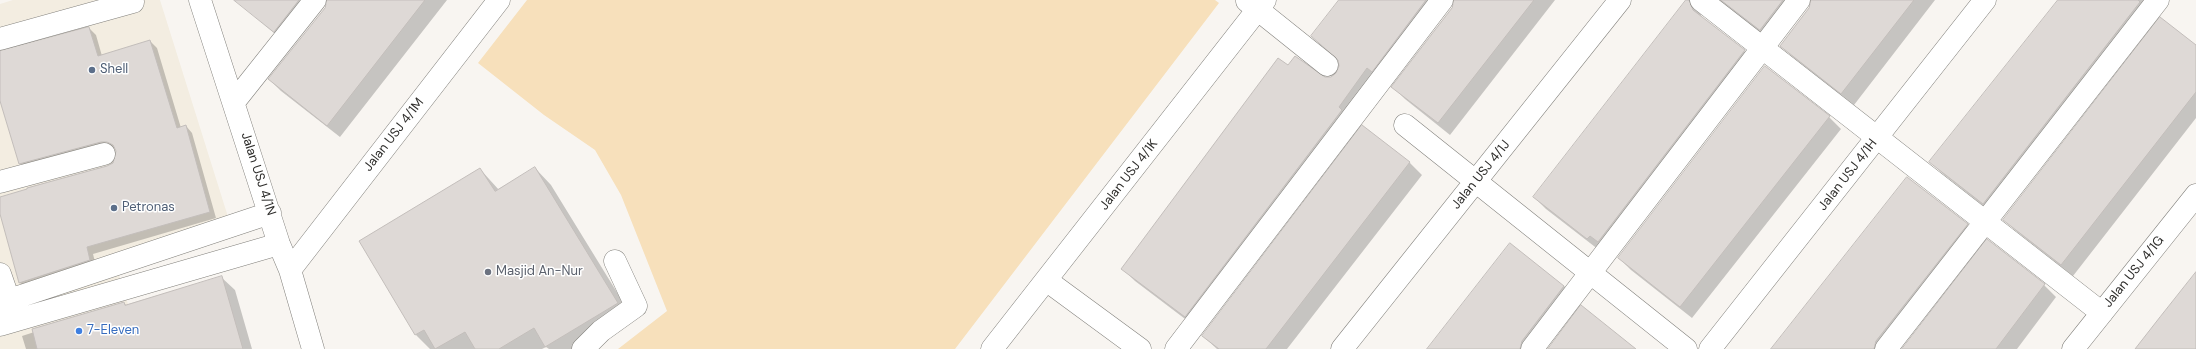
<!DOCTYPE html>
<style>
body{margin:0}
canvas{display:block;background:#f8f5f1}
</style>
<canvas width="2196" height="349"></canvas>
<script>
const ctx = document.querySelector('canvas').getContext('2d');
ctx.lineJoin = 'round';
function fillPath(path, color) { ctx.fillStyle = color; ctx.fill(path, 'evenodd'); }
function stroke(path, color, width, dash) { ctx.strokeStyle = color; ctx.lineWidth = width; ctx.lineCap = dash ? 'butt' : 'round'; ctx.setLineDash(dash || []); ctx.stroke(path); }
function write(font, color, halo, rows, align = 'center') {
  ctx.font = font + ' "DM Sans",sans-serif'; ctx.lineWidth = 3; ctx.setLineDash([]); ctx.textBaseline = 'middle'; ctx.strokeStyle = halo; ctx.fillStyle = color; for (const [text, x, y, turn = 0] of rows) {
    ctx.save(); ctx.translate(x, y); ctx.rotate((+turn || 0) * Math.PI / 180); ctx.textAlign = isNaN(turn) ? turn : align; if (halo) ctx.strokeText(text, 0, 0); ctx.fillText(text, 0, 0); ctx.restore();
  }
}
fillPath(new Path2D(`
 M 13,0 L 160,0 L 229,220 L 113,256 L 142,349 L 0,349 L 0,4 Z`), '#f3ede1');
fillPath(new Path2D(`
 M 527,0 L 1215,0 L 1219,3 L 955,349 L 618,349 L 667,311 L 621,195 L 595,150 L 544,115 L 478,63 Z`), '#f7e0bb');
fillPath(new Path2D(`
 M 250,0 L 324,0 L 286,43 L 244,7 Z
 M 328,0 L 447,0 L 340,137 L 281,91 L 269,79 L 326,8 Z
 M 1341,0 L 1450,0 L 1197,328 L 1135,281 L 1123,269 L 1288,67 L 1324,78 L 1332,78 L 1337,74 L 1340,67 L 1340,61 L 1312,36 Z
 M 1455,0 L 1555,0 L 1450,135 L 1405,99 L 1393,87 L 1453,8 Z
 M 1687,0 L 1694,0 L 1702,8 L 1701,17 L 1744,51 L 1756,63 L 1599,250 L 1546,209 L 1534,197 Z
 M 1717,0 L 1807,0 L 1772,41 Z
 M 1808,0 L 1935,0 L 1854,105 L 1793,57 L 1781,46 L 1810,8 L 1811,0 Z
 M 2059,0 L 2149,0 L 1995,215 L 1943,174 L 1931,162 Z
 M 89,28 L 96,35 L 102,56 L 150,41 L 157,48 L 181,128 L 186,126 L 192,133 L 216,218 L 93,254 L 96,266 L 27,290 L 20,283 L 0,210 L 0,198 L 108,167 L 117,158 L 117,151 L 115,148 L 108,148 L 27,170 L 20,163 L 2,103 L 0,103 L 0,53 Z
 M 2196,46 L 2196,118 L 2073,276 L 2016,231 L 2004,220 Z
 M 1765,67 L 1829,117 L 1841,129 L 1692,318 L 1631,270 L 1619,258 Z
 M 1362,127 L 1410,163 L 1422,175 L 1287,349 L 1217,349 L 1203,336 Z
 M 535,168 L 551,185 L 634,320 L 585,349 L 549,349 L 546,347 L 542,349 L 430,349 L 416,335 L 360,241 L 480,169 L 499,190 Z
 M 1967,225 L 1979,237 L 1891,349 L 1772,349 Z
 M 1987,241 L 2044,285 L 2056,297 L 2017,349 L 1903,349 Z
 M 221,277 L 235,290 L 252,349 L 26,349 L 22,336 L 124,303 L 127,306 Z
 M 1564,286 L 1576,298 L 1537,349 L 1428,349 Z`), '#0003');
const building = new Path2D(`
 M 234,0 L 299,0 L 274,32 Z
 M 327,0 L 425,0 L 327,126 L 268,79 L 325,8 Z
 M 1339,0 L 1426,0 L 1372,72 L 1367,68 L 1339,107 L 1342,110 L 1185,317 L 1121,269 L 1278,58 L 1288,65 L 1295,56 L 1325,77 L 1331,77 L 1336,73 L 1339,66 L 1338,60 L 1311,36 Z
 M 1454,0 L 1534,0 L 1438,123 L 1391,87 L 1452,8 Z
 M 1686,0 L 1689,0 L 1693,10 L 1745,50 L 1598,242 L 1590,236 L 1587,239 L 1533,197 Z
 M 1721,0 L 1783,0 L 1760,30 Z
 M 1811,0 L 1914,0 L 1841,94 L 1780,46 L 1809,8 Z
 M 2058,0 L 2138,0 L 2140,2 L 1983,204 L 1929,162 Z
 M 2160,17 L 2196,45 L 2196,92 L 2061,265 L 2003,220 Z
 M 89,27 L 98,56 L 150,40 L 177,128 L 186,125 L 210,212 L 87,247 L 90,260 L 19,283 L 0,214 L 0,197 L 27,189 L 27,188 L 107,166 L 113,163 L 116,151 L 113,145 L 107,142 L 101,142 L 19,164 L 0,101 L 0,51 Z
 M 1765,66 L 1830,116 L 1680,307 L 1618,258 Z
 M 1362,125 L 1410,162 L 1266,349 L 1219,349 L 1202,336 Z
 M 535,167 L 618,303 L 545,347 L 534,328 L 499,349 L 475,349 L 465,332 L 435,349 L 424,330 L 415,335 L 359,241 L 480,168 L 495,191 Z
 M 1907,177 L 1968,224 L 1876,341 L 1874,349 L 1771,349 Z
 M 1987,239 L 2045,284 L 1996,349 L 1902,349 Z
 M 1510,243 L 1564,286 L 1522,341 L 1520,349 L 1427,349 Z
 M 2196,272 L 2196,349 L 2135,349 L 2160,317 Z
 M 222,276 L 243,349 L 37,349 L 32,329 L 124,302 L 125,305 Z
 M 1581,305 L 1636,349 L 1548,349 Z`);
fillPath(building, '#ded9d6');
stroke(building, '#c3bebb', 1);
const minor = new Path2D(`
 M 200,0 L 279,244 L 290,270 L 313,349
 M 1701,0 L 2102,313
 M 1247,1 L 1327,65
 M 0,39 L 133,2
 M 234,102 L 315,0
 M 1405,125 L 1686,349
 M 0,182 L 104,154
 M 290,270 L 499,0
 M 0,274 L 9,300
 M 1046,280 L 1140,349
 M 0,303 L 270,213
 M 0,325 L 279,244
 M 583,349 L 601,331 L 636,306 L 615,261
 M 992,349 L 1265,0
 M 1176,349 L 1442,0
 M 1342,349 L 1620,0
 M 1532,349 L 1799,0
 M 1710,349 L 1985,0
 M 1886,349 L 2158,0
 M 2073,349 L 2196,195`);
stroke(minor, '#82807c', 23);
stroke(minor, '#fff', 22);
for (const [x, y, r, color] of [
 [92,70,4,"#5c6f8a"],
 [114,208,4,"#5c6f8a"],
 [488,272,4,"#6b7280"],
 [79,331,4,"#3f7fe0"]
]) { const dot = new Path2D(); dot.arc(x, y, r, 0, 2 * Math.PI); ctx.fillStyle = color; ctx.fill(dot); stroke(dot, '#fff', 1.5); }
write('13px', '#4e5e75', '#fff', [
 ["Shell",100,70],
 ["Petronas",122,208]
], 'left');
write('13px', '#2f2e2c', '#fff', [
 ["Jalan USJ 4/1M",394,135,-52],
 ["Jalan USJ 4/1N",258,174,72],
 ["Jalan USJ 4/1K",1129,175,-52],
 ["Jalan USJ 4/1J",1481,175,-51],
 ["Jalan USJ 4/1H",1848,175,-52],
 ["Jalan USJ 4/1G",2134,272,-51]
]);
write('13px', '#5b616d', '#fff', [
 ["Masjid An-Nur",496,272]
], 'left');
write('13px', '#366cbe', '#fff', [
 ["7-Eleven",87,331]
], 'left');
</script>
